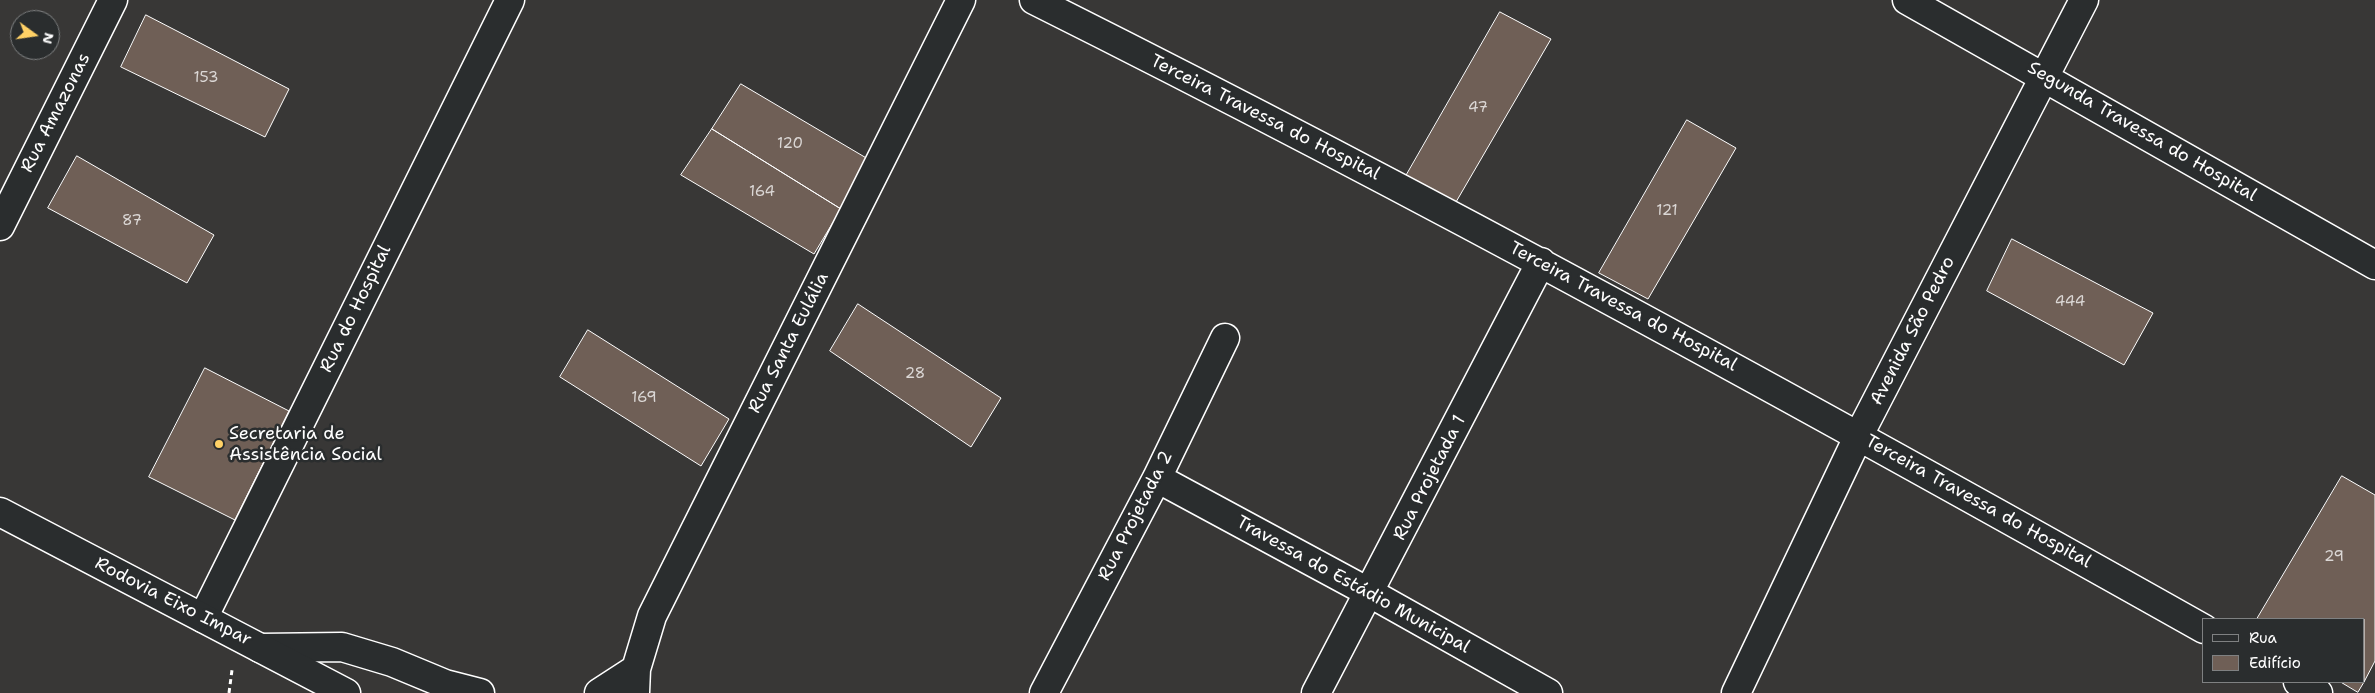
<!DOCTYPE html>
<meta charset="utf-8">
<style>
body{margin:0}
#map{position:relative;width:2375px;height:693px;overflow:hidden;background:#383736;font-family:"Shantell Sans",sans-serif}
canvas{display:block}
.legend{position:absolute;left:2202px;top:618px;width:162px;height:65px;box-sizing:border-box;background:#2a2d2e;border:1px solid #7f8182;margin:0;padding:6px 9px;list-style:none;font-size:15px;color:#fff}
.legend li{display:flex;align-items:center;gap:10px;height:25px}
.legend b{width:25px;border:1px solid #7f8182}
.north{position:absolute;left:10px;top:10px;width:50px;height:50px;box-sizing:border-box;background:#2a2d2e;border:1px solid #7f8182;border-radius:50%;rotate:104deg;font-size:14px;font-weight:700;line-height:20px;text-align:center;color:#fff}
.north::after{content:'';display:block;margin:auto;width:18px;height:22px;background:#ffd166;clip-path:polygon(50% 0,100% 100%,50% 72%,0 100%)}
</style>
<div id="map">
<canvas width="2375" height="693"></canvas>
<ul class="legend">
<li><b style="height:6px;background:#2a2d2e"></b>Rua</li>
<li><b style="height:14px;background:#6f5f56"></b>Edifício</li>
</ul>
<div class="north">N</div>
</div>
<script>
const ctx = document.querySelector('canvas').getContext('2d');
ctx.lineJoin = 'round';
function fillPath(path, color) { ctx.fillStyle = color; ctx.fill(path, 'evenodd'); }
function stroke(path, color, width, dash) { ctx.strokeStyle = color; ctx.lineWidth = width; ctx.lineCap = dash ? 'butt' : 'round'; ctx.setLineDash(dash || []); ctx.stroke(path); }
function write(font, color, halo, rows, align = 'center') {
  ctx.font = font + ' "Shantell Sans",sans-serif'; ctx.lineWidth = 5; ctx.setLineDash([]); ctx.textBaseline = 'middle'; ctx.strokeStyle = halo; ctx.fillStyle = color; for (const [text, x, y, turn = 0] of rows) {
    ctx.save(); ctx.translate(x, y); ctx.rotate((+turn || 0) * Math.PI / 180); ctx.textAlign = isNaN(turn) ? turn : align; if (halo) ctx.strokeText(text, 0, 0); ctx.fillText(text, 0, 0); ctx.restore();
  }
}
const building = new Path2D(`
 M 1500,12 L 1551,39 L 1456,202 L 1406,176 Z
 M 146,15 L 289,89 L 265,137 L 121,67 Z
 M 741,84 L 868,159 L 841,209 L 712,129 Z
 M 1687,120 L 1736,148 L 1648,299 L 1599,273 Z
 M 712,129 L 841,209 L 814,254 L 681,175 Z
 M 77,156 L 214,235 L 187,283 L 48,208 Z
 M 2012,239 L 2153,313 L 2124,365 L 1987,291 Z
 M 858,304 L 1001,398 L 971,447 L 830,351 Z
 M 588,330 L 729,419 L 701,466 L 560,377 Z
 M 205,368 L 289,411 L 235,520 L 149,477 Z
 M 2342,476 L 2375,495 L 2375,661 L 2364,682 L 2364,619 L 2257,619 Z
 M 2341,682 L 2364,682 L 2358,692 Z`);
fillPath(building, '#6f5f56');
stroke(building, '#fff', 1);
const minor = new Path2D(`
 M 1034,0 C 1430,198 1818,412 2204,629
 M 1907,0 L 2375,265
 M 0,226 L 113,0
 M 1157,478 L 1370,593 L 1548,693
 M 203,618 L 510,0
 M 260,648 L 342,647 L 392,662 L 445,684 L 480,693
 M 2298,682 L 2318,693
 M 599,693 L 636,669
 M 635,693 L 636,669 L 652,616 L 961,0
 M 1044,693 L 1157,478 L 1225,338
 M 1316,693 L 1541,262
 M 1736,693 L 1859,435 L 2084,0`);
const tertiary = new Path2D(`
 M 0,512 L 346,693`);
stroke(minor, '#fff', 31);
stroke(tertiary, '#fff', 31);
stroke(new Path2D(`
 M 229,693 L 232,670`), '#fff', 3, [5, 4]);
stroke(minor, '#2a2d2e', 28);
stroke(tertiary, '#2a2d2e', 28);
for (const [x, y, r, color] of [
 [219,444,5,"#ffd166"]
]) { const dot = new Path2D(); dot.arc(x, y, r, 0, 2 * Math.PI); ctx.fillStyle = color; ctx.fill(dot); stroke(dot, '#2a2d2e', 2); }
write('15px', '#dbd7d5', null, [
 ["153",206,78],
 ["47",1478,108],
 ["120",790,144],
 ["164",762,192],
 ["121",1667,211],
 ["87",132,221],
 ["444",2070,302],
 ["28",915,374],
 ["169",644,398],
 ["29",2334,557]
]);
write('18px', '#fff', '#2a2d2e', [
 ["Rua Amazonas",56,113,-63],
 ["Terceira Travessa do Hospital",1265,118,27],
 ["Segunda Travessa do Hospital",2142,132,30],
 ["Terceira Travessa do Hospital",1623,307,28],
 ["Rua do Hospital",356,309,-64],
 ["Avenida São Pedro",1913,331,-63],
 ["Rua Santa Eulália",789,343,-63],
 ["Rua Projetada 1",1430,478,-63],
 ["Terceira Travessa do Hospital",1978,502,29],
 ["Rua Projetada 2",1136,516,-63],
 ["Travessa do Estádio Municipal",1353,585,29],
 ["Rodovia Eixo Impar",173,602,27]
]);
write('18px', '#fff', '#2a2d2e', [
 ["Secretaria de",229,434],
 ["Assistência Social",229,455]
], 'left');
</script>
